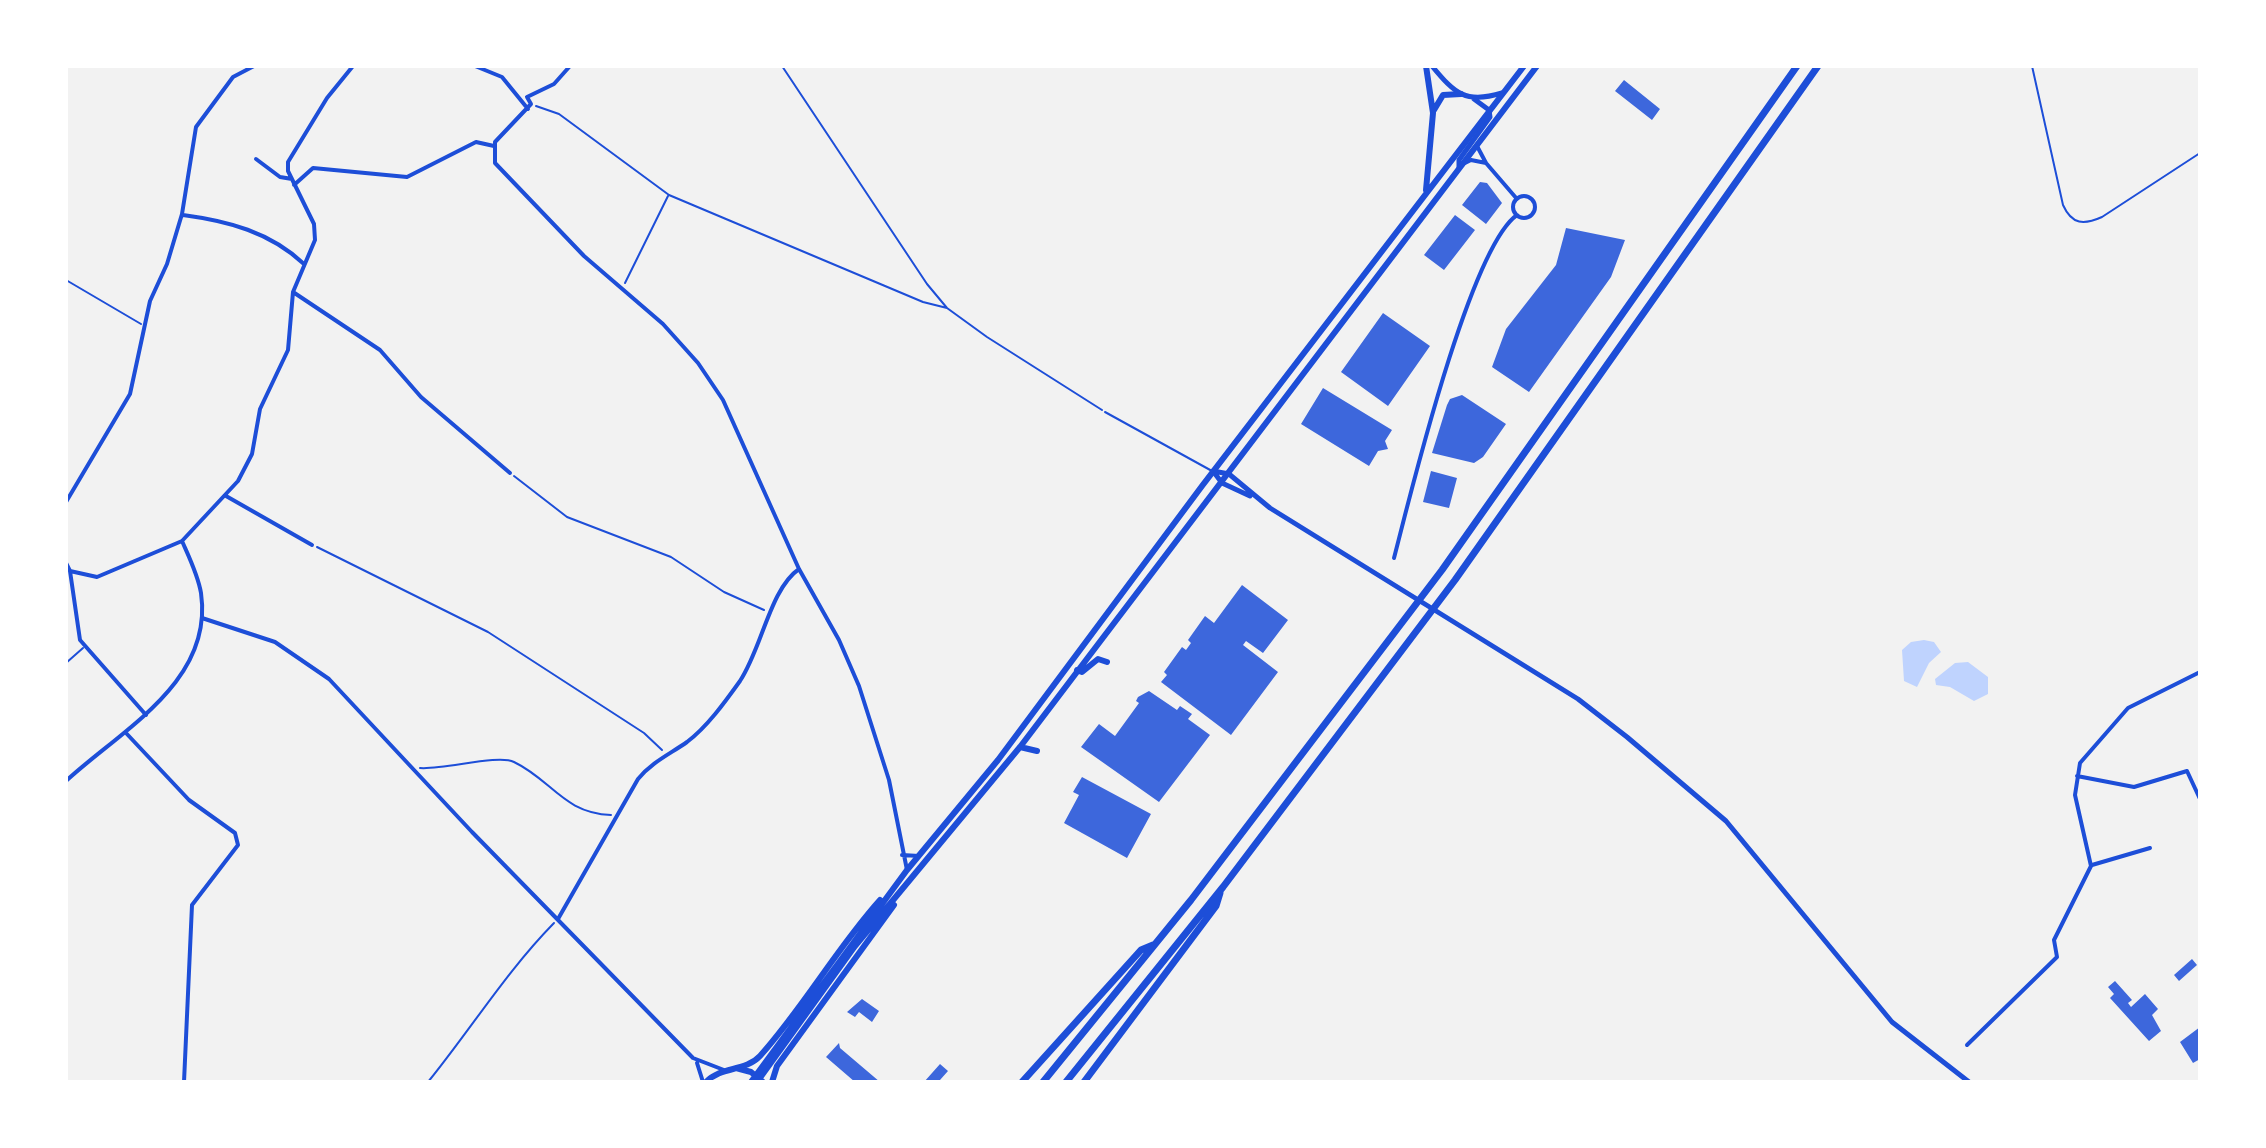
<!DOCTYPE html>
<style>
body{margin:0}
#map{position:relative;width:2266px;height:1148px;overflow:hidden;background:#f2f2f2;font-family:"IBM Plex Sans",sans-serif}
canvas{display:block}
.frame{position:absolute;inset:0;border:68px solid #fff;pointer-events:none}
</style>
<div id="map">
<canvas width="2266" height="1148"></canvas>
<div class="frame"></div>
</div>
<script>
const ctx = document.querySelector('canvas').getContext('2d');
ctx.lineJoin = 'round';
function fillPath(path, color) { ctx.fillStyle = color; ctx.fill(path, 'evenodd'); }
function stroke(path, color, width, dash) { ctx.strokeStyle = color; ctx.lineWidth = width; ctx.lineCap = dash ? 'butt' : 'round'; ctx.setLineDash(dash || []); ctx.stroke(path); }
fillPath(new Path2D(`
 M 1924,640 L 1934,642 L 1941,652 L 1929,663 L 1917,687 L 1904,681 L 1902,650 L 1911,642 Z
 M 1968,662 L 1988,677 L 1988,694 L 1974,701 L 1950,687 L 1936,685 L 1935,679 L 1955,663 Z`), '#bfd3fe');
fillPath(new Path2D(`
 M 1624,80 L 1660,109 L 1652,120 L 1615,91 Z
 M 1480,182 L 1487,183 L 1502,203 L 1486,224 L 1462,205 Z
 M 1455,215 L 1475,230 L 1444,270 L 1424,255 Z
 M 1566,228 L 1625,240 L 1611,277 L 1529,392 L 1492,367 L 1506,329 L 1556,265 Z
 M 1383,313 L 1430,346 L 1388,406 L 1341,372 Z
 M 1323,388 L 1392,430 L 1385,441 L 1388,449 L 1378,451 L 1369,466 L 1301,424 Z
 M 1462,395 L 1506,424 L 1483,457 L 1474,463 L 1432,453 L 1447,405 L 1450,399 Z
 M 1431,471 L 1457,478 L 1449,508 L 1423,502 Z
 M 1242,585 L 1288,620 L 1263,653 L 1246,641 L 1243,645 L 1278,672 L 1231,735 L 1161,682 L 1167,675 L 1164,672 L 1182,647 L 1186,650 L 1191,643 L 1188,640 L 1205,616 L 1214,623 Z
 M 1149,691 L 1177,710 L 1180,706 L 1192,714 L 1188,719 L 1210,735 L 1159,802 L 1081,747 L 1099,724 L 1115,736 L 1139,703 L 1136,701 L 1138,697 Z
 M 1082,777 L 1151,814 L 1127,858 L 1064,823 L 1079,795 L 1073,792 Z
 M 2192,959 L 2197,965 L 2179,981 L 2174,975 Z
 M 2115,981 L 2132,1000 L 2128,1003 L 2131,1007 L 2145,994 L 2158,1009 L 2152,1015 L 2161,1031 L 2149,1041 L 2110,998 L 2114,994 L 2108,987 Z
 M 862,999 L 879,1011 L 872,1022 L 859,1012 L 855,1017 L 847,1012 Z
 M 2200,1027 L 2200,1059 L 2193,1063 L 2180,1042 Z
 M 839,1043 L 840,1048 L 880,1082 L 855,1082 L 826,1057 Z
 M 940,1064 L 948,1071 L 940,1080 L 942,1082 L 924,1082 Z`), '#3d67dc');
stroke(new Path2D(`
 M 782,66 L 927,284 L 947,308 L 987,337 L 1102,410
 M 2032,66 L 2063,205 C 2072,225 2084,225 2102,217 L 2200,153
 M 536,106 L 559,114 L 669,195 L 923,302 L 947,308
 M 66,280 L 141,324
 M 625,283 L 668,196
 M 514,476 L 567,517 L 671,557 L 724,592 L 764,610
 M 317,547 L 488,632 L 644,733 L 662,750
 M 420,768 C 444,770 498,754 514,762 C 552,780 563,813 611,815
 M 428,1082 C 471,1029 506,972 554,923`), '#1d4ed8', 2);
stroke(new Path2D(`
 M 1105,412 L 1212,471
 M 66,663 L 83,648`), '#1d4ed8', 2);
stroke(new Path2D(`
 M 475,66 L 502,77 L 528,109
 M 527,97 L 531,104 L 495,142 L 495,163 L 584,256 L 663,324 L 698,363 L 723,400 L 799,569 L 839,640 L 859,686 L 889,780 L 907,870
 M 527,97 L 554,84 L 570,66
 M 1477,146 L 1486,163 L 1517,199
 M 256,159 L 280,177 L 292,179
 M 1465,163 L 1471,160 L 1486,163
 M 294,185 L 313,168 L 407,177 L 476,142 L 494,146
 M1513 207a11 11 0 1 1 22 0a11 11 0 1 1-22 0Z
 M 183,215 C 228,221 270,232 304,264
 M 293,292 L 380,350 L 421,397 L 510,473
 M 226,496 L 312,545
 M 66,502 L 130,394 L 150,301 L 167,264 L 182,214 L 196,127 L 233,77 L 254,66
 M 1394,558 C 1411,492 1470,248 1517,215
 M 66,563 L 70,571 L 80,640 L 146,715
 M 70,571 L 97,577 L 182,541 L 238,481 L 252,454 L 260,409 L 288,350 L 293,292 L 315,240 L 314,224 L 288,171 L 288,162 L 327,98 L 353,66
 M 202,618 L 275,642 L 329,679 L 472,832 L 693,1058 L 724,1070
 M 126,733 L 189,800 L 235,833 L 238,845 L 192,905 L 184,1082
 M 2077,776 L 2134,787 L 2187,771 L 2200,799
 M 66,781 C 121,730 214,682 201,593 C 198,575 189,557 182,541
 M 902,855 L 919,856
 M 2092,865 L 2150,848
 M 558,919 L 638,779 C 652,762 670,754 687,742 C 707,727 725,702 740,681 C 762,648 770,589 799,569
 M 1967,1045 L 2057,957 L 2054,940 L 2091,866 L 2075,795 L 2080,763 L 2128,708 L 2200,672
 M 697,1063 L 703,1082`), '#1d4ed8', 4);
stroke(new Path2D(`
 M 1213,471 L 1229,474 L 1270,508 L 1578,699 L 1627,737 L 1726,821 L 1892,1022 L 1969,1082
 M 1213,471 L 1222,483 L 1250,496`), '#1d4ed8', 5);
stroke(new Path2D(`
 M 1432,66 C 1455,94 1466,104 1502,93
 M 1459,167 L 1459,160 L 1490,117 L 1489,110 L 1474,99`), '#1d4ed8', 5);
stroke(new Path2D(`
 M 1426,66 L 1433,113 L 1426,190
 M 1434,110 L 1443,95 L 1461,94
 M 1077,670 L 1082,672 L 1098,659 L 1107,662
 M 1020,747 L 1037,751
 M 736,1068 L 751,1072 L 763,1082
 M 706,1082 C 721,1066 745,1072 760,1056 C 804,1007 836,949 880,900
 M 751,1082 L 907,870 L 998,760 L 1202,486 L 1524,66
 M 757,1082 L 855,946 L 1020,747 L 1537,66
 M 772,1082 L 777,1066 L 894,905`), '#1d4ed8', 6);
stroke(new Path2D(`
 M 1022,1082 L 1141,950 L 1153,945
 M 1043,1082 L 1191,900 L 1442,570 L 1797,66
 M 1066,1082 L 1223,887 L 1455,580 L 1818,66
 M 1084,1082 L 1216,906 L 1220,893`), '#1d4ed8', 7);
</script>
